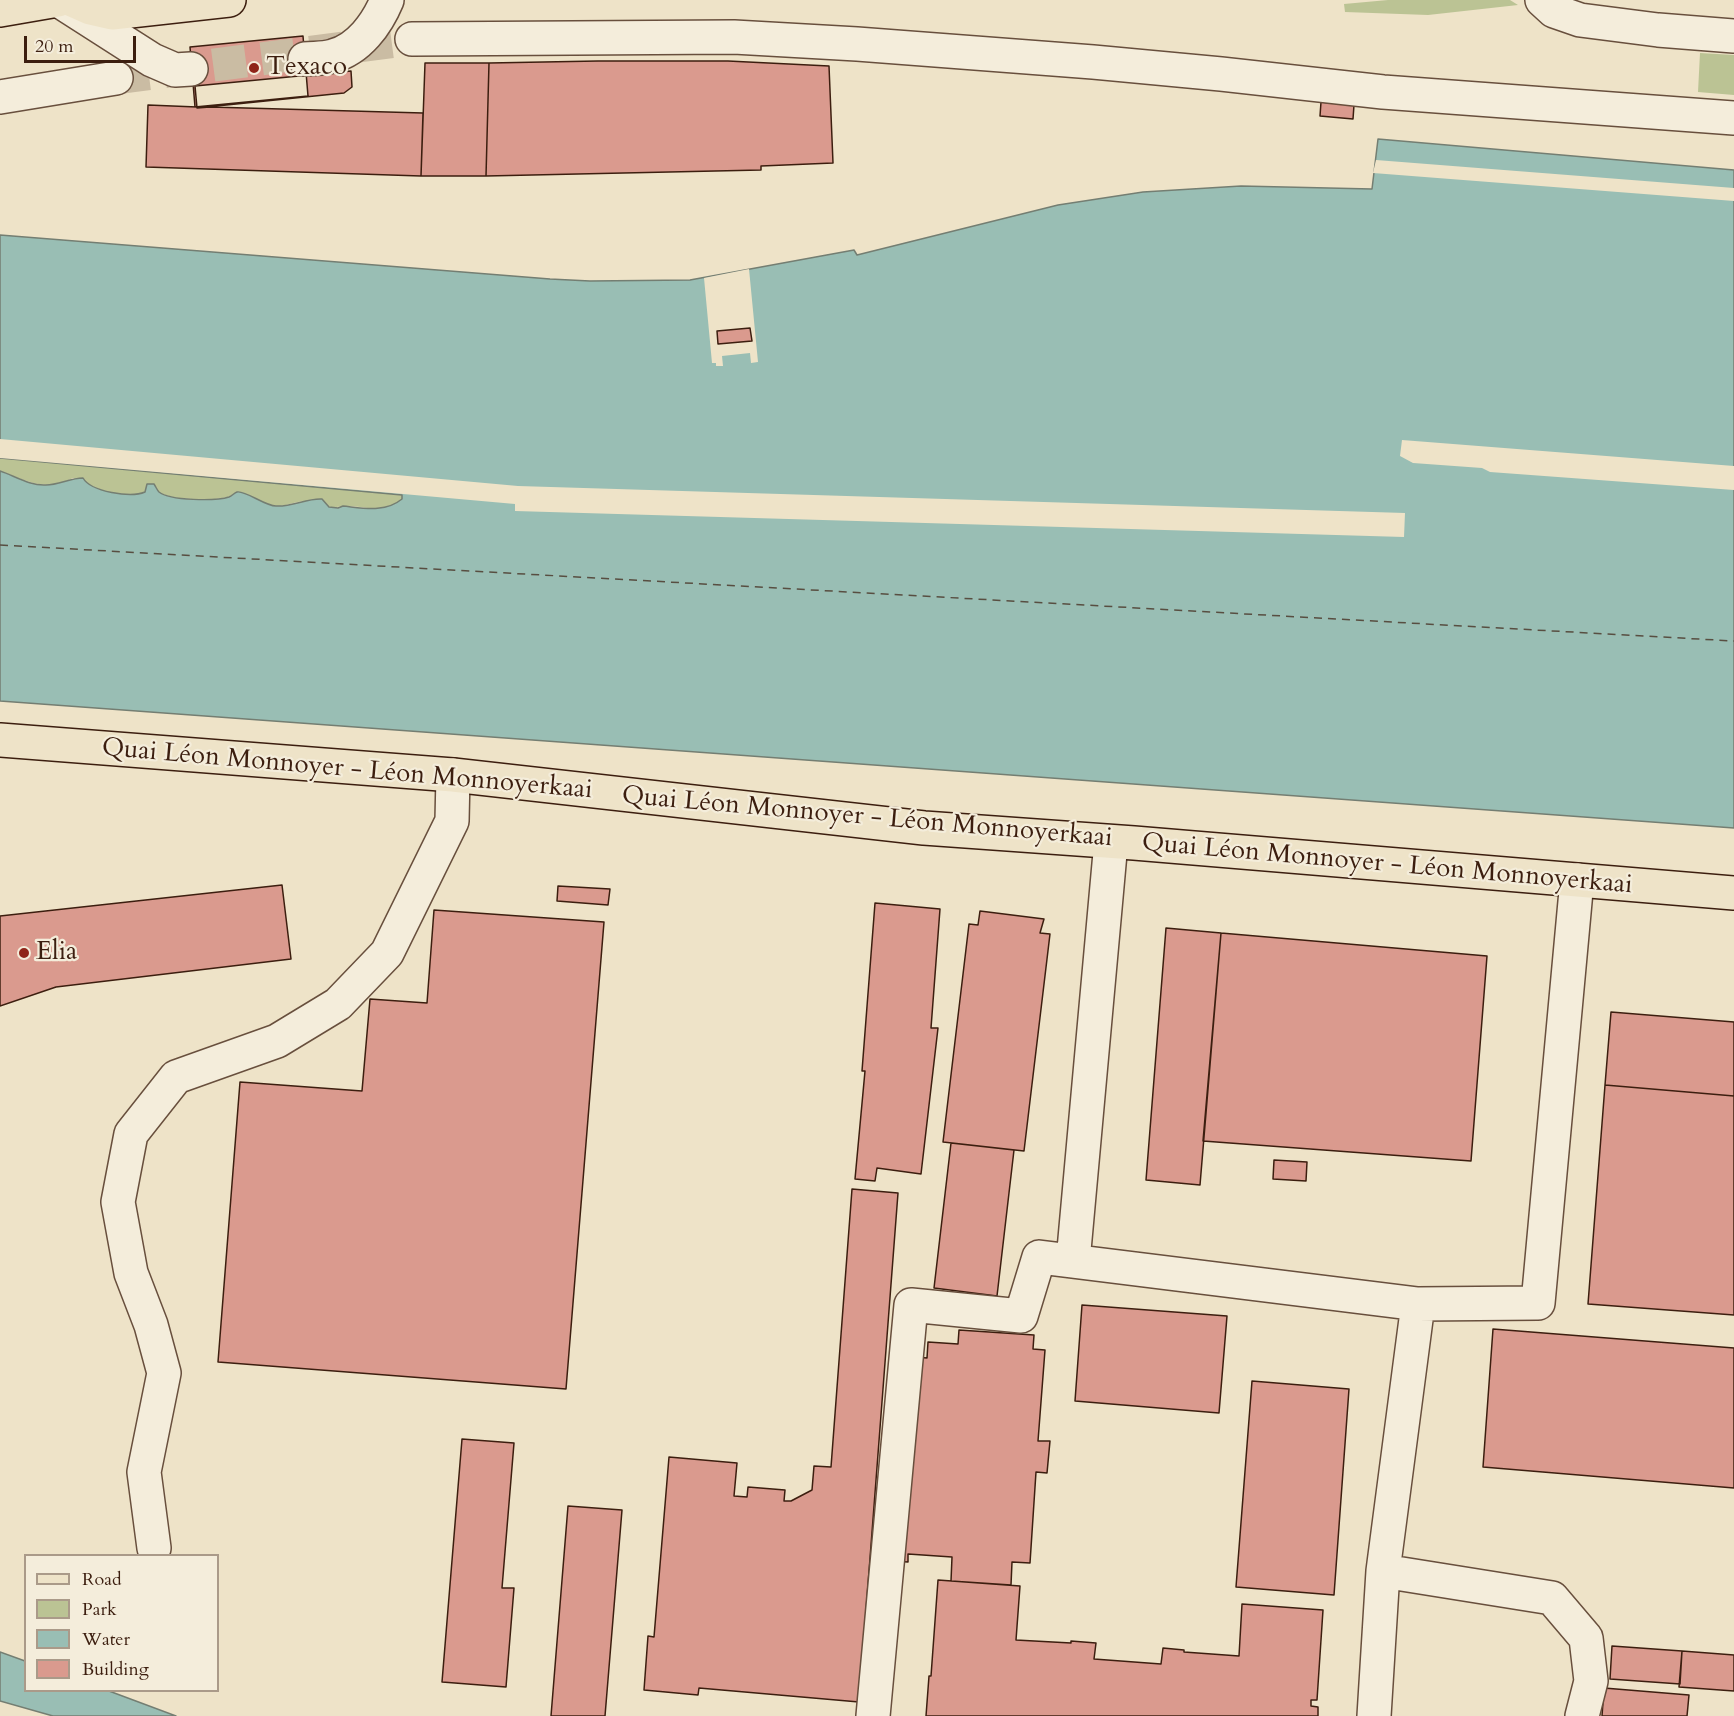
<!DOCTYPE html>
<meta charset="utf-8">
<style>
body{margin:0}
#map{position:relative;width:1734px;height:1716px;overflow:hidden;background:#eee3c8;font-family:Cardo,serif}
canvas{display:block}
.legend{position:absolute;left:24px;top:1554px;width:195px;height:138px;box-sizing:border-box;background:#f4eddb;border:2px solid #aa9a89;margin:0;padding:8px 10px;list-style:none;font-size:18px;color:#3c1e0f}
.legend li{display:flex;align-items:center;gap:12px;height:30px}
.legend b{width:30px;border:2px solid #aa9a89}
.scale{position:absolute;left:24px;top:36px;width:112px;height:27px;box-sizing:border-box;border:3px solid #3c1e0f;border-top:0;padding-left:8px;font-size:18px;line-height:21px;white-space:nowrap;color:#3c1e0f;-webkit-text-stroke:4px #f4eddb;paint-order:stroke}
</style>
<div id="map">
<canvas width="1734" height="1716"></canvas>
<ul class="legend">
<li><b style="height:8px;background:#eee3c8"></b>Road</li>
<li><b style="height:16px;background:#bbc394"></b>Park</li>
<li><b style="height:16px;background:#99beb4"></b>Water</li>
<li><b style="height:16px;background:#da9a8e"></b>Building</li>
</ul>
<div class="scale">20 m</div>
</div>
<script>
const ctx = document.querySelector('canvas').getContext('2d');
ctx.lineJoin = 'round';
function fillPath(path, color) { ctx.fillStyle = color; ctx.fill(path, 'evenodd'); }
function stroke(path, color, width, dash) { ctx.strokeStyle = color; ctx.lineWidth = width; ctx.lineCap = dash ? 'butt' : 'round'; ctx.setLineDash(dash || []); ctx.stroke(path); }
function write(font, color, halo, rows, align = 'center') {
  ctx.font = font + ' Cardo,serif'; ctx.lineWidth = 4.5; ctx.setLineDash([]); ctx.textBaseline = 'middle'; ctx.strokeStyle = halo; ctx.fillStyle = color; for (const [text, x, y, turn = 0] of rows) {
    ctx.save(); ctx.translate(x, y); ctx.rotate((+turn || 0) * Math.PI / 180); ctx.textAlign = isNaN(turn) ? turn : align; if (halo) ctx.strokeText(text, 0, 0); ctx.fillText(text, 0, 0); ctx.restore();
  }
}
fillPath(new Path2D(`
 M 1388,0 L 1510,0 L 1518,5 L 1428,15 L 1345,12 L 1344,4 Z
 M 1700,53 L 1734,55 L 1734,95 L 1698,92 Z
 M 0,458 L 402,494 L 402,499 C 383,516 366,505 344,506 C 339,506 336,508 331,507 C 323,505 318,501 309,501 C 298,500 288,506 276,506 C 266,506 248,496 237,492 L 229,497 L 208,500 L 176,498 L 159,493 L 154,484 L 147,484 L 145,492 C 124,501 92,487 73,478 C 42,492 29,481 0,471 Z`), '#bbc394');
const water = new Path2D(`
 M 1378,139 L 1734,170 L 1734,828 L 0,701 L 0,471 C 15,476 30,486 46,485 C 59,485 70,478 83,478 C 91,492 131,498 145,492 L 147,484 L 154,484 C 156,487 157,490 159,492 C 170,501 216,501 229,497 C 232,496 234,493 237,492 C 245,490 265,506 276,506 C 292,507 307,498 322,499 L 329,507 L 338,508 L 343,506 C 363,508 385,513 402,499 L 402,495 L 0,458 L 0,235 L 550,279 L 590,281 L 690,280 L 854,250 L 857,255 L 1058,205 L 1143,192 L 1241,186 L 1372,189 Z
 M 0,1652 L 25,1661 L 26,1690 L 109,1691 L 176,1716 L 53,1716 L 0,1701 Z`);
fillPath(water, '#99beb4');
stroke(water, '#747e72', 1.5);
fillPath(new Path2D(`
 M 1376,160 L 1734,188 L 1734,201 L 1373,173 Z
 M 749,269 L 758,362 L 751,363 L 750,353 L 722,356 L 723,366 L 716,366 L 716,363 L 712,363 L 704,278 Z
 M 0,439 L 518,486 L 1405,513 L 1404,537 L 515,511 L 515,504 L 0,458 Z
 M 1402,440 L 1734,466 L 1734,490 L 1490,472 L 1482,468 L 1413,463 L 1400,456 Z`), '#eee3c8');
stroke(new Path2D(`
 M 0,545 L 1734,641`), '#584e41', 1.5, [8, 6]);
const building = new Path2D(`
 M 303,36 L 308,96 L 195,107 L 190,47 Z
 M 598,61 L 728,61 L 829,66 L 833,163 L 761,166 L 761,170 L 486,176 L 489,63 Z
 M 425,63 L 489,63 L 486,176 L 421,176 Z
 M 351,71 L 352,87 L 344,93 L 197,108 L 195,86 Z
 M 1321,102 L 1354,105 L 1353,119 L 1320,116 Z
 M 148,105 L 197,107 L 197,108 L 210,107 L 423,113 L 421,176 L 146,167 Z
 M 750,328 L 752,341 L 718,344 L 717,331 Z
 M 282,885 L 291,959 L 56,987 L 0,1006 L 0,916 Z
 M 558,886 L 610,889 L 608,905 L 557,901 Z
 M 875,903 L 940,909 L 931,1028 L 938,1028 L 921,1174 L 877,1168 L 875,1181 L 855,1179 L 865,1071 L 862,1071 Z
 M 434,910 L 604,922 L 566,1389 L 218,1362 L 240,1082 L 362,1091 L 370,999 L 427,1003 Z
 M 980,911 L 1044,919 L 1040,933 L 1050,934 L 1024,1151 L 943,1142 L 969,924 L 978,925 Z
 M 1166,928 L 1221,933 L 1200,1185 L 1146,1180 Z
 M 1221,933 L 1487,956 L 1471,1161 L 1203,1141 Z
 M 1611,1012 L 1734,1022 L 1734,1096 L 1605,1085 Z
 M 1605,1085 L 1734,1096 L 1734,1315 L 1588,1304 Z
 M 951,1143 L 1014,1150 L 997,1296 L 934,1288 Z
 M 1274,1160 L 1307,1162 L 1306,1181 L 1273,1179 Z
 M 852,1189 L 898,1193 L 859,1702 L 699,1688 L 698,1695 L 644,1690 L 648,1636 L 654,1637 L 669,1457 L 737,1463 L 734,1496 L 747,1497 L 748,1487 L 785,1490 L 784,1501 L 791,1501 L 812,1490 L 814,1466 L 831,1467 Z
 M 1082,1305 L 1227,1316 L 1219,1413 L 1075,1401 Z
 M 1493,1329 L 1734,1348 L 1734,1488 L 1483,1467 Z
 M 959,1330 L 1034,1335 L 1033,1349 L 1045,1350 L 1038,1441 L 1050,1441 L 1047,1473 L 1036,1472 L 1030,1563 L 1012,1562 L 1011,1585 L 951,1581 L 952,1557 L 908,1554 L 908,1562 L 894,1561 L 916,1357 L 927,1358 L 928,1342 L 958,1344 Z
 M 1252,1381 L 1349,1389 L 1334,1595 L 1236,1587 Z
 M 462,1439 L 514,1443 L 502,1588 L 514,1588 L 506,1687 L 442,1682 Z
 M 568,1506 L 622,1510 L 605,1716 L 551,1716 Z
 M 938,1580 L 1020,1586 L 1016,1640 L 1071,1643 L 1071,1641 L 1096,1643 L 1094,1659 L 1161,1664 L 1163,1648 L 1184,1650 L 1184,1652 L 1239,1656 L 1242,1604 L 1323,1610 L 1317,1700 L 1311,1700 L 1311,1706 L 1318,1707 L 1318,1716 L 926,1716 L 929,1676 L 931,1676 Z
 M 1612,1646 L 1682,1651 L 1680,1684 L 1610,1679 Z
 M 1682,1651 L 1734,1655 L 1734,1691 L 1679,1687 Z
 M 1604,1688 L 1689,1695 L 1687,1716 L 1602,1716 Z`);
fillPath(building, '#da9a8e');
stroke(building, '#3c1e0f', 1.5);
stroke(new Path2D(`
 M 116,78 L 412,39`), '#cabca3', 33, [33, 16]);
const minor = new Path2D(`
 M 1542,0 L 1554,11 L 1580,20 L 1658,30 L 1734,36
 M 63,3 L 152,60 L 175,70 L 191,69
 M 412,39 L 734,37 L 857,44 L 1093,62 L 1221,74 L 1383,92 L 1734,118
 M 305,59 C 314,58 324,59 333,56 C 359,49 377,24 387,0
 M 0,97 L 116,78
 M 1073,1261 L 1111,842
 M 154,1548 L 144,1472 L 164,1373 L 151,1325 L 131,1273 L 118,1202 L 131,1134 L 176,1077 L 277,1041 L 338,1004 L 387,953 L 452,821 L 453,775
 M 1383,1571 L 1552,1598 L 1586,1638 L 1591,1681 L 1582,1716
 M 873,1716 L 911,1305 L 1021,1316 L 1039,1257 L 1418,1304
 M 1374,1716 L 1383,1571 L 1418,1304 L 1538,1303 L 1577,880`);
const major = new Path2D(`
 M 72,0 L 90,8 L 112,13 L 229,0
 M 0,10 L 58,0
 M 0,740 L 453,775 L 924,828 L 1134,843 L 1734,893`);
stroke(minor, '#684f3d', 36);
stroke(major, '#3c1e0f', 36);
stroke(minor, '#f4eddb', 33);
stroke(major, '#eee3c8', 33);
for (const [x, y, r, color] of [
 [254,68,6,"#8f2418"],
 [24,953,6,"#8f2418"]
]) { const dot = new Path2D(); dot.arc(x, y, r, 0, 2 * Math.PI); ctx.fillStyle = color; ctx.fill(dot); stroke(dot, '#f4eddb', 2); }
write('26px', '#3c1e0f', '#f4eddb', [
 ["Texaco",266,68],
 ["Elia",36,953]
], 'left');
write('26px', '#3c1e0f', '#f4eddb', [
 ["Quai Léon Monnoyer - Léon Monnoyerkaai",347,770,5],
 ["Quai Léon Monnoyer - Léon Monnoyerkaai",867,818,5],
 ["Quai Léon Monnoyer - Léon Monnoyerkaai",1387,865,5]
]);
</script>
